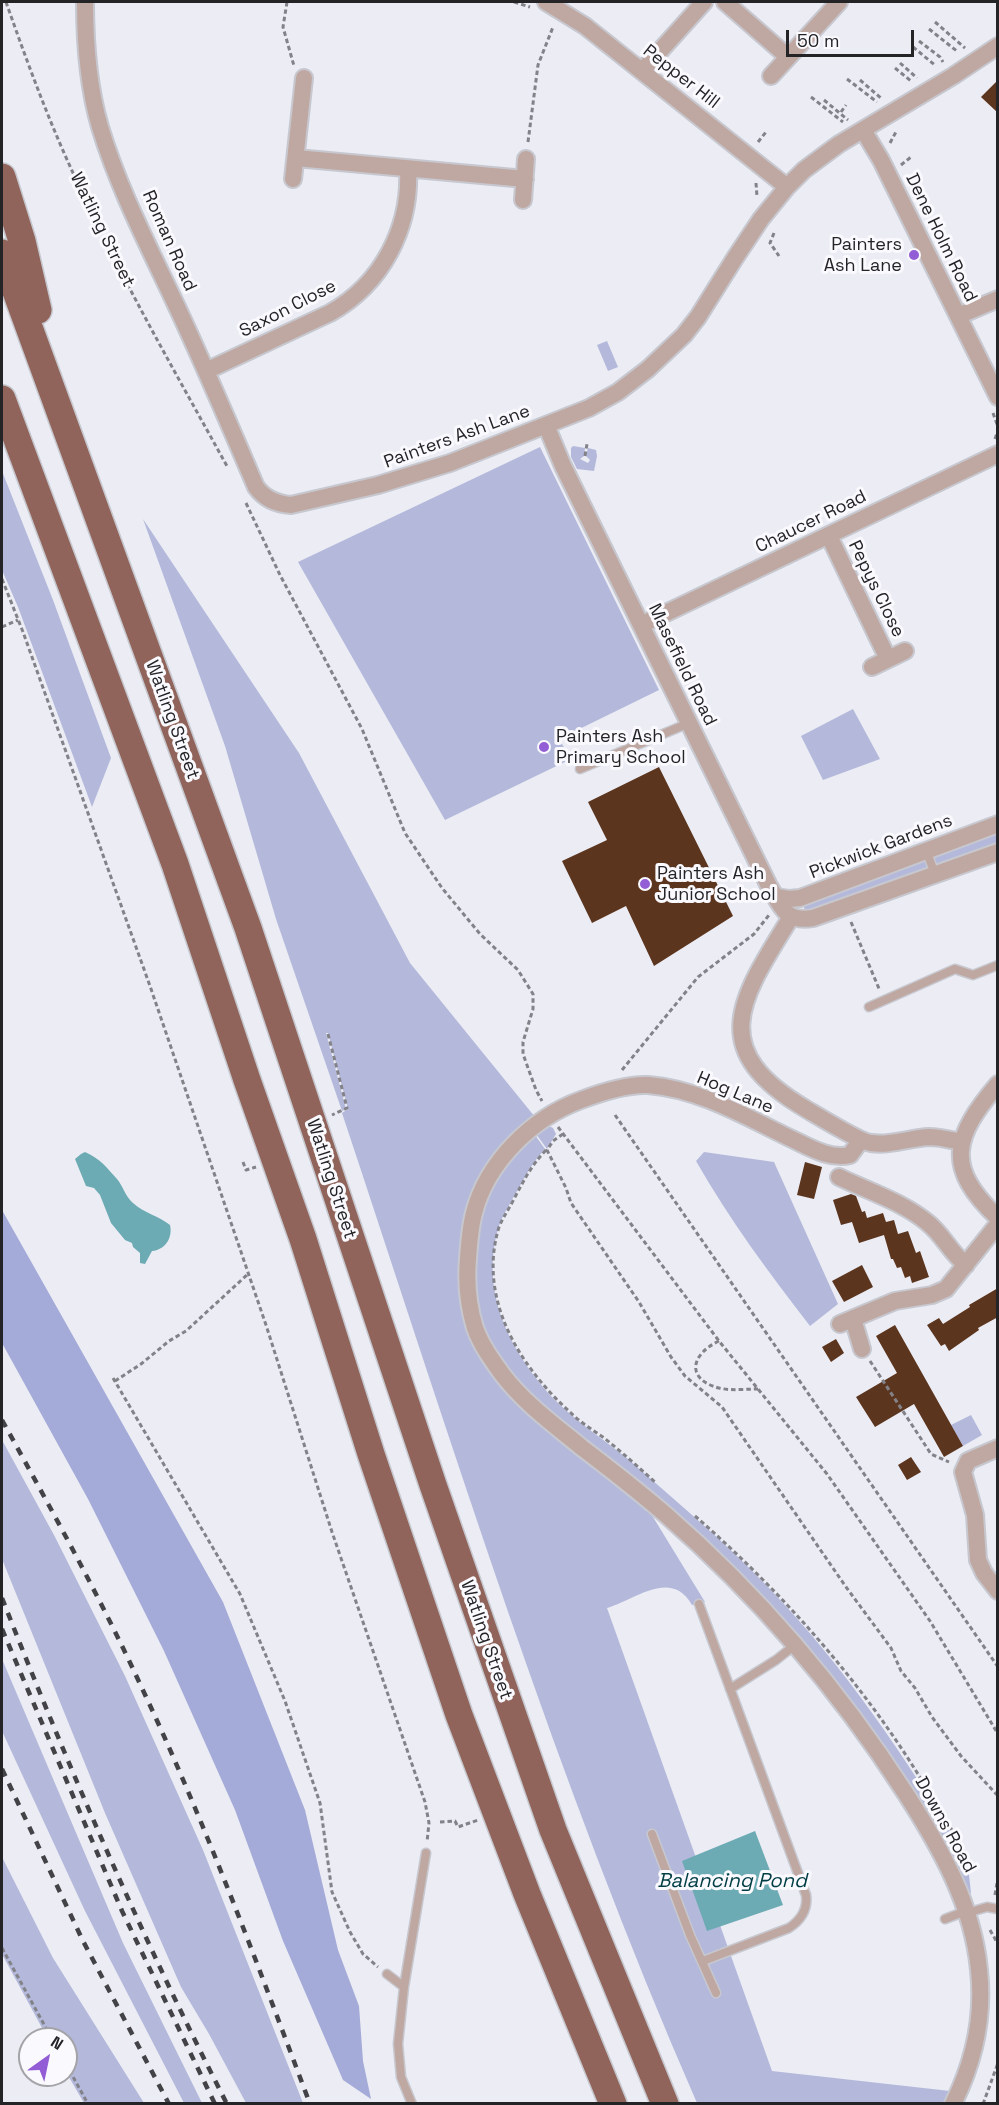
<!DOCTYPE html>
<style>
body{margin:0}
#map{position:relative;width:999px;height:2105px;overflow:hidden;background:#ebecf4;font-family:"Space Grotesk",sans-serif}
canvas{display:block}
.frame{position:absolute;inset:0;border:3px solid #242427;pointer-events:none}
.north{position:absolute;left:18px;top:2027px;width:60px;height:60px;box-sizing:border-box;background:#f9f9fe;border:2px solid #a4a4a8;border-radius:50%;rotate:33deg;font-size:16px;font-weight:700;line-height:24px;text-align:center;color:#242427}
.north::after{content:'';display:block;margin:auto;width:21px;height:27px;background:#925dd5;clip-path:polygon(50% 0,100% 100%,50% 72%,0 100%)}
.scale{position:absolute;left:786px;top:30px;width:128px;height:27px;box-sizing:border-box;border:3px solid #242427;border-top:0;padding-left:8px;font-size:18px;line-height:21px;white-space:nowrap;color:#242427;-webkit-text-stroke:4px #f9f9fe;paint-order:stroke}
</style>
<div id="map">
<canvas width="999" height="2105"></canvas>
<div class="frame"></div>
<div class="north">N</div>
<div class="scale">50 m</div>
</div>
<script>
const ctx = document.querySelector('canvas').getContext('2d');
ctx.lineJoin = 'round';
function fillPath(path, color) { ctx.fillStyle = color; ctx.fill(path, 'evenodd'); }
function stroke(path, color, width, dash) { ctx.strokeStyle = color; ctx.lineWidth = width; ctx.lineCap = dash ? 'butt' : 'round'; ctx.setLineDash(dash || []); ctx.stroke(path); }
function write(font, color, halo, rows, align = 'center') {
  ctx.font = font + ' "Space Grotesk",sans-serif'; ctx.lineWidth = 6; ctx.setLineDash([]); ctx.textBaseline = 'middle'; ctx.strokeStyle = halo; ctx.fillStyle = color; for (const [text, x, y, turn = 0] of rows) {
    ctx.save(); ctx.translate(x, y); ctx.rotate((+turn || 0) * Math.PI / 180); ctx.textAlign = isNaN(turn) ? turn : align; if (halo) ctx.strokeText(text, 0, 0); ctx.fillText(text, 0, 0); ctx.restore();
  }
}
fillPath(new Path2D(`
 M 607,341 L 618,367 L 608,371 L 597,345 Z
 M 573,446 L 585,448 L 584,456 L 580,459 L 588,463 L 590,460 L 586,456 L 588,448 L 596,450 L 597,456 L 594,471 L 577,469 L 571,457 L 571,448 Z
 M 540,447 L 659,690 L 559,739 L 571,759 L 445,820 L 298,562 Z
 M 2,471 L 53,600 L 111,758 L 92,807 L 18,607 L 2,570 Z
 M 143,519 L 299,753 L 410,963 L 535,1117 L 508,1142 L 467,1229 L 478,1345 L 642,1499 L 705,1602 L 692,1605 C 671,1568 635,1600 607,1608 L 772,2071 L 950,2091 L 946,2103 L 697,2103 C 556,1780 453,1447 342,1113 L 348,1109 L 328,1033 L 326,1033 L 346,1109 L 342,1111 L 276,919 L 225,746 Z
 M 853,709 L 880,759 L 823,780 L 801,736 Z
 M 997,833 L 997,848 L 807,917 L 803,904 Z
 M 549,1126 L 553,1128 L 556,1134 L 547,1149 L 536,1134 Z
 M 535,1135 L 545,1149 C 531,1164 523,1181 513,1198 C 508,1208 502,1216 499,1226 C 479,1291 509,1349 551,1396 C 574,1420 602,1438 628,1459 C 676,1501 725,1542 769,1588 C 845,1667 905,1757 962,1850 L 968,1866 L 971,1893 L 967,1894 L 800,1641 L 553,1420 L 492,1351 L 474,1303 L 473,1233 L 494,1178 L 524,1142 Z
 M 704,1152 L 774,1162 L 838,1304 L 810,1326 C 769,1273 729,1219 696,1161 Z
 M 971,1415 L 982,1435 L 963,1446 L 951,1425 Z
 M 2,1440 L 54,1535 L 125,1676 L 203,1850 L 303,2103 L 246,2103 L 209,2034 L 181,1987 L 105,1813 L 2,1559 Z
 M 2,1659 L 123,1943 L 202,2103 L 184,2103 L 85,1911 L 2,1731 Z
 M 2,1857 L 53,1958 L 144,2103 L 84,2103 L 66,2072 L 66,2039 L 48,2039 L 2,1954 Z`), '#b4b9db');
fillPath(new Path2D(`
 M 2,1210 L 223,1602 L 305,1810 L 338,1950 L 359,2006 L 363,2061 L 371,2099 L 343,2080 L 283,1941 L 235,1810 L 164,1651 L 88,1499 L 2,1343 Z`), '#a5abd8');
fillPath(new Path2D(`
 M 85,1152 C 101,1159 107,1168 117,1179 C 123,1186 125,1196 133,1203 C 144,1213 159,1216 170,1225 C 173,1238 165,1250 152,1251 L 145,1264 L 140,1263 L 140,1253 L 133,1247 L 132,1243 L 125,1240 L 111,1223 L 100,1195 L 94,1188 L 86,1186 L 75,1159 L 81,1154 Z
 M 755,1831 L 783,1905 L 707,1931 L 682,1861 Z`), '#6cabb3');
fillPath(new Path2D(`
 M 998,80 L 998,113 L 981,97 Z
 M 659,767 L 733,916 L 654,966 L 626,906 L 592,923 L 562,861 L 607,840 L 588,802 Z
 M 805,1162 L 822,1167 L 814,1199 L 797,1195 Z
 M 851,1194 L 856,1196 L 862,1212 L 865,1211 L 867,1218 L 883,1213 L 886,1222 L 894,1220 L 898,1234 L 908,1231 L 916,1253 L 920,1251 L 929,1277 L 912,1283 L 910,1276 L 905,1278 L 901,1267 L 897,1268 L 893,1259 L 891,1259 L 884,1235 L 859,1243 L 852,1222 L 841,1225 L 833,1200 Z
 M 862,1265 L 873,1287 L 844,1302 L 832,1281 Z
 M 998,1288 L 998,1317 L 978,1328 L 979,1330 L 949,1351 L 945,1344 L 941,1346 L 927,1325 L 939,1318 L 943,1324 L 970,1307 L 969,1305 Z
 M 895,1325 L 963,1446 L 944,1457 L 914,1404 L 875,1427 L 856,1397 L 897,1373 L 876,1336 Z
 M 836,1339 L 844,1353 L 831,1362 L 822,1347 Z
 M 911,1457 L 921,1472 L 907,1480 L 898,1465 Z`), '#5c351e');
const service = new Path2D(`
 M 580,769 L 689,723
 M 926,850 L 935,874
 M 869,1007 L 955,969 L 973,975 L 998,965
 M 699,1604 L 806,1895 C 808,1910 801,1920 789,1928 L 703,1961
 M 730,1689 L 776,1660 L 795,1645
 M 652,1834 L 690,1935 L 716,1993
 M 967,1913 L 987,1907 L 998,1909
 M 945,1919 L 966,1911
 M 387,1974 L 404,1987
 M 412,2104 L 401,2077 L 398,2044 L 404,1987 L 426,1853`);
const minor = new Path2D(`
 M 85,2 C 85,44 88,86 100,127 C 119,190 150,249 177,307 C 205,367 230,426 256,487 C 264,498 276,504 291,505 L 378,485 L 450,463 L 589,408 L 618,392 L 648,369 L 684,335 L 698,317 L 735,258 L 761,219 L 787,187 L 804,170 L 839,144 L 953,76 L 998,46
 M 546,2 L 585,26 L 787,187
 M 725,2 L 788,57
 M 642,71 L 704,2
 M 771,76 L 839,2
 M 863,130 L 881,160 L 998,397
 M 296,158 L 525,179
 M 293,179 L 304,78
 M 523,200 L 526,159
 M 958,316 L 998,299
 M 206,371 L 330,313 C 382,284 411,228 408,169
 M 546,425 L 563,466 L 769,886 C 781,906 785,923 813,918 L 998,852
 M 829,536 L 888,659
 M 641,625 L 998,454
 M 872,667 L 905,651
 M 777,897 L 789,899 L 800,898 L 998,824
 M 791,917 C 741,998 704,1049 806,1109 C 818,1116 860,1142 871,1143 C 890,1146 910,1138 929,1137 C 940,1137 951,1140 961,1142
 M 998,1084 C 953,1137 944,1167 998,1218
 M 861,1140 L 850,1155 C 830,1160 809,1147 792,1139 C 746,1117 700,1089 648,1085 C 626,1084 602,1092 581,1100 C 532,1118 487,1162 474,1213 C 470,1228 469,1244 468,1259 C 466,1282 468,1305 475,1328 C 481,1345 492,1360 502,1374 C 524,1403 553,1424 581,1447 C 610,1469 638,1491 665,1514 C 758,1595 839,1690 906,1794 C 940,1847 973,1905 979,1970 C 984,2016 974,2062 953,2104
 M 839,1177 C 868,1191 903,1202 928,1223 C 944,1236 949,1251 966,1265
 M 853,1319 L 862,1349
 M 840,1324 L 895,1301 L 932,1295 L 946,1289 L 998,1224
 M 998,1448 L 968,1461 L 963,1472 L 975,1515 L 978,1560 L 984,1573 L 998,1591`);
const trunk = new Path2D(`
 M 2,177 L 22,241 L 38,310
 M 2,253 L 248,928 L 433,1485 L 553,1830 L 665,2104
 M 2,399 L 175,864 L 247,1080 L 303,1239 L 371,1454 L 459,1715 L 527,1894 L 613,2104`);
stroke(service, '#c7c8cf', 11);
stroke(minor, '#c7c8cf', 20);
stroke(trunk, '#c7c8cf', 30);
stroke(new Path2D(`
 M 6,2 C 25,56 45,111 69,164 C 115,268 173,368 228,468
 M 287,2 L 283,27 L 294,66
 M 514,2 L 530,7
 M 935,22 L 965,48
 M 929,29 L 958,52
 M 919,41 L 940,57 L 943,62
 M 913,47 L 936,66
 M 900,63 L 917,78
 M 895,68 L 911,81
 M 847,79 L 877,102
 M 860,80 L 882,99
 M 811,97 L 843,122
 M 824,100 L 848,120
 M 841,112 L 846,105
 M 528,142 L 538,65 L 553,27
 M 758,142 L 766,132
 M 890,143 L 897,130
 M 901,165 L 911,157
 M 756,183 L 757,197
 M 774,233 L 770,243 L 779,256
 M 993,413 L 998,427
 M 995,439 L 998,430
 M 585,456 L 587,444
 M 246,503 L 280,575 L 362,729 L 405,833 L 442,888 L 480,934 L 518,970 L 533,994 L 533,1009 L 523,1042 L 523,1054 L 536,1090 L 542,1101
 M 2,579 L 23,632 L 150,986 L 266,1325 L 332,1532 L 425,1802 L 429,1823 L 427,1842
 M 2,627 L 18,620
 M 851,922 L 880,991
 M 328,1034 L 347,1108 L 332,1115
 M 622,1070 L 698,977 L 754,934 L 769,915
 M 615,1115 L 998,1667
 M 558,1127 L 719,1341 L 827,1474 L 930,1621 L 998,1734
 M 563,1134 L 553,1141 L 547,1150 L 566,1188 L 571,1203 L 639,1302 L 671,1357 L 685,1376 L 722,1407 L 846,1587 L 891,1648 L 901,1671 L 915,1688 L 932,1717 L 961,1756 L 998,1796
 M 546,1150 C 531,1166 524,1180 514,1199 C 509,1209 503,1217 499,1227 C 477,1299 520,1367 571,1413 C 581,1423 593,1430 604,1438 C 622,1452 639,1468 656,1483
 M 243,1162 L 246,1170 L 256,1167
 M 719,1341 C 691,1354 685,1379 719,1388 C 731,1391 746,1389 758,1389
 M 870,1361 L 931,1454 L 949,1462
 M 113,1378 L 240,1594 L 285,1701 L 320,1803 L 332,1892 L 350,1932 L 363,1954 L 378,1967
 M 115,1381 L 141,1364 L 169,1341 L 186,1331 L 248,1274
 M 695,1516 C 790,1599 875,1697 937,1806 C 949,1827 966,1847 969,1871
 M 440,1822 L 455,1821 L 458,1827 L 478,1820
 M 995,1895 L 998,1877
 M 990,1930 L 998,1944
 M 2,1948 L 52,2039
 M 66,2064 L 88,2104
 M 983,2104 L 998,2063`), '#828288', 3, [4.5, 3]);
stroke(service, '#c0a8a2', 8);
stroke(minor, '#c0a8a2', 16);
stroke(trunk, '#90645a', 27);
stroke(new Path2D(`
 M 2,1420 C 50,1507 99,1595 141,1686 C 205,1822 257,1963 310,2104
 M 2,1598 C 69,1769 143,1940 227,2104
 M 2,1629 L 122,1911 L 215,2104
 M 2,1769 L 83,1941 L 169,2104`), '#434347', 4.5, [8, 8]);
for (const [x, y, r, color] of [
 [914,255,6,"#925dd5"],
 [544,747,6,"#925dd5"],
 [645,884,6,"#925dd5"]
]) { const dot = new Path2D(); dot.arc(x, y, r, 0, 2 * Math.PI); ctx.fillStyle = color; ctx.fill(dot); stroke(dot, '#f9f9fe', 2); }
write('18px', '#242427', '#f9f9fe', [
 ["Pepper Hill",681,77,38],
 ["Watling Street",102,230,64],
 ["Dene Holm Road",941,238,64],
 ["Roman Road",169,241,66],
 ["Saxon Close",288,309,-27],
 ["Painters Ash Lane",457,437,-20],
 ["Chaucer Road",811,522,-26],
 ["Pepys Close",876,589,64],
 ["Masefield Road",682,665,64],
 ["Watling Street",172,720,70],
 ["Pickwick Gardens",881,847,-21],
 ["Hog Lane",735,1093,23],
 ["Watling Street",331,1179,72],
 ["Watling Street",486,1640,71],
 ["Downs Road",945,1825,61]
]);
write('18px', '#242427', '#f9f9fe', [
 ["Painters",902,245,"right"],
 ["Ash Lane",902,266,"right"],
 ["Painters Ash",556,737],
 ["Primary School",556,758],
 ["Painters Ash",657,874],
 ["Junior School",657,895]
], 'left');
write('italic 20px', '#003d44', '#f9f9fe', [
 ["Balancing Pond",732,1882]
]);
</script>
